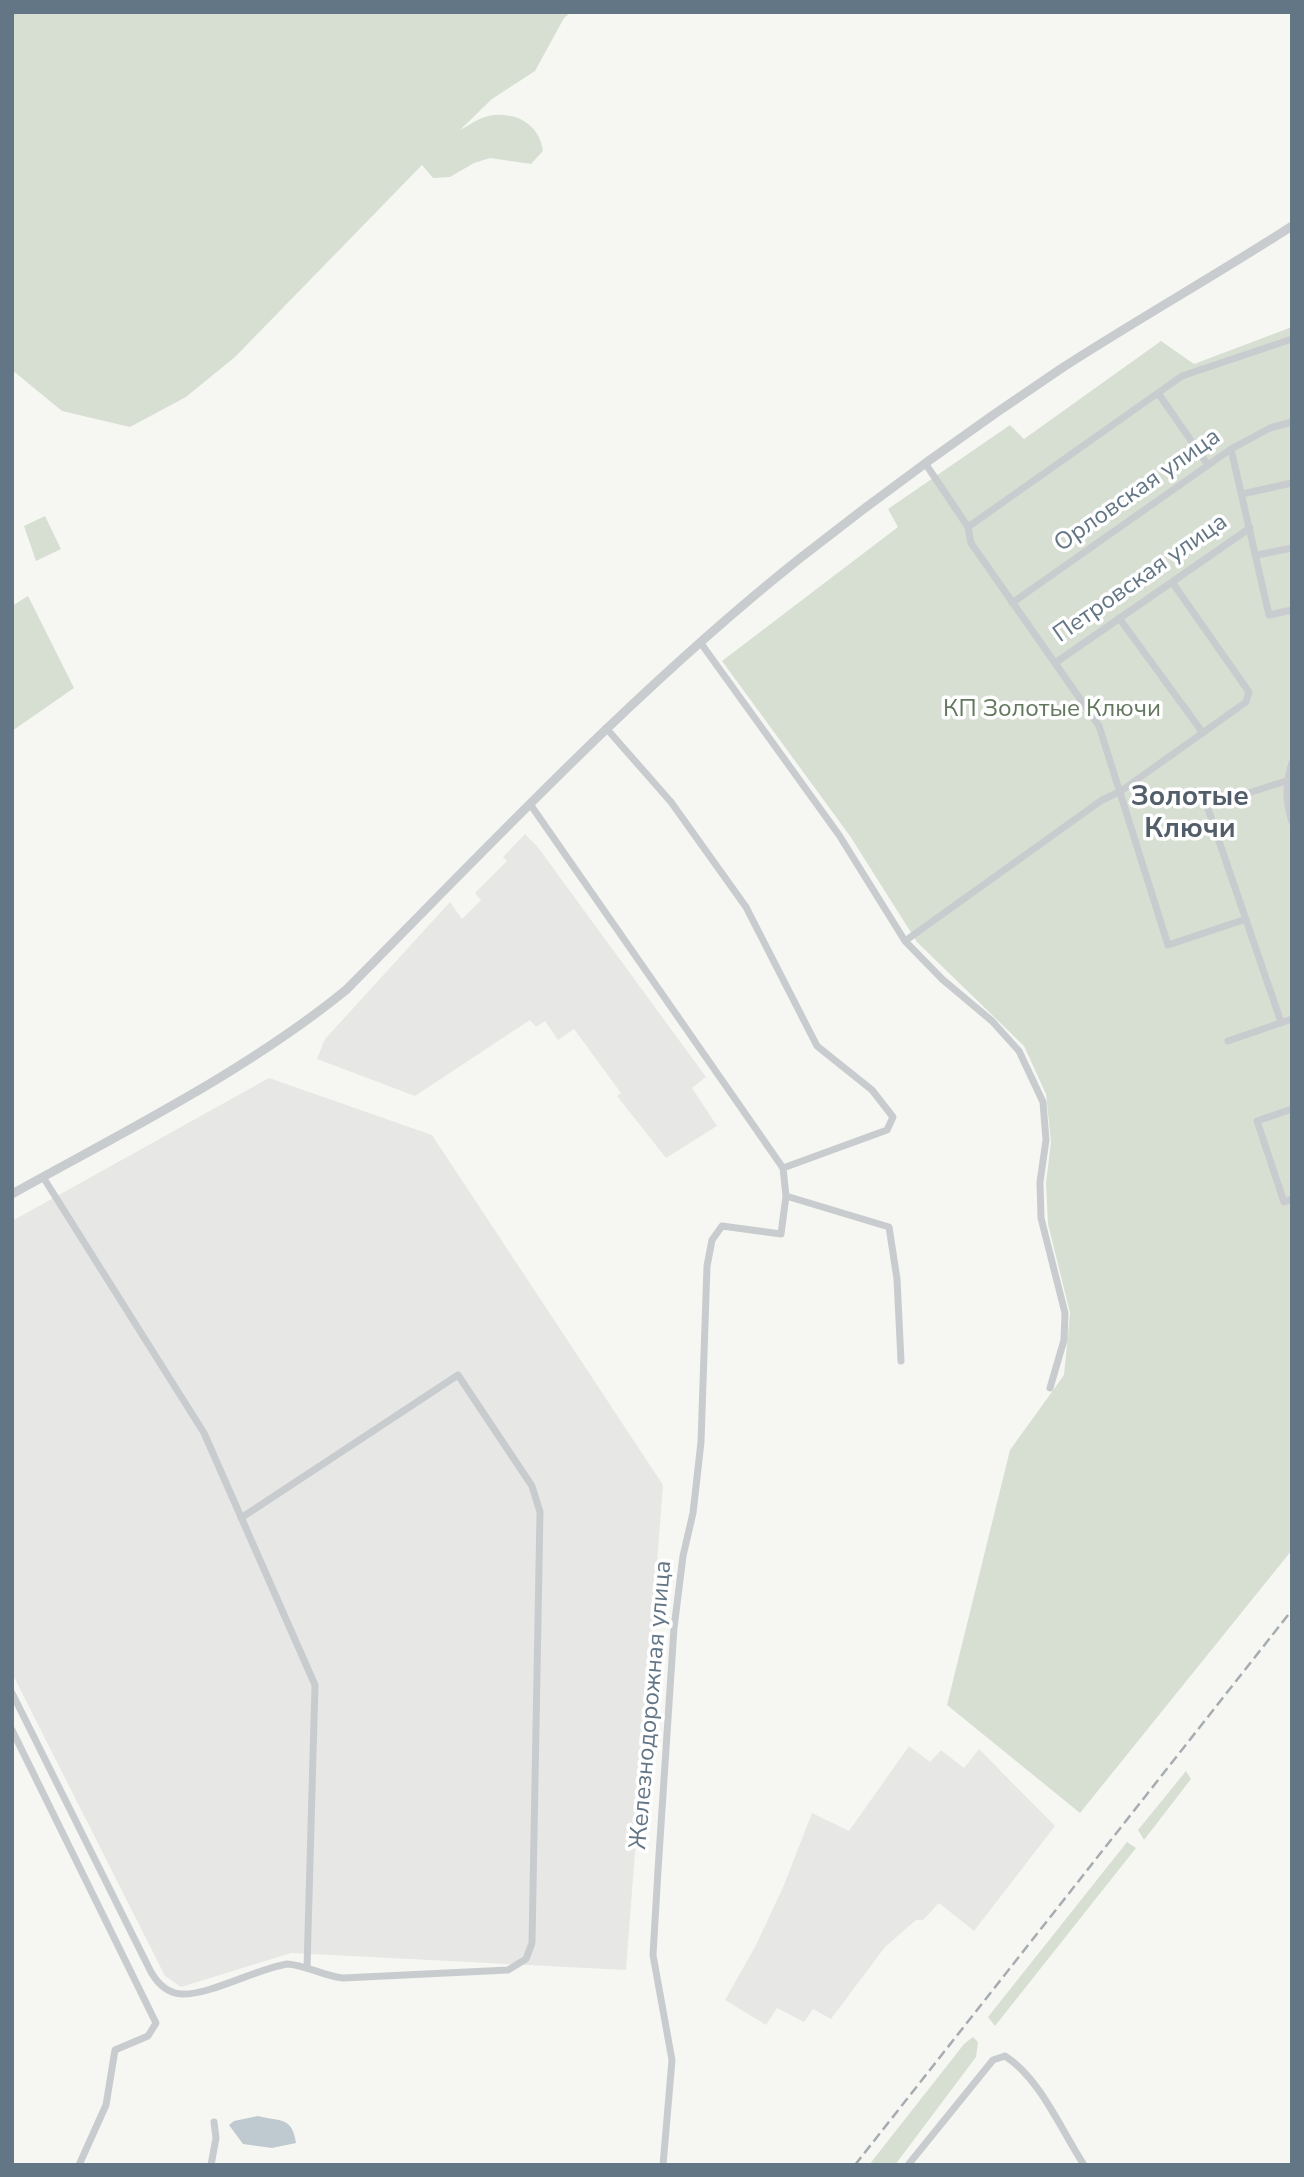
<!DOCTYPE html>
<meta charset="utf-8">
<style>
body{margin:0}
#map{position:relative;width:1304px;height:2177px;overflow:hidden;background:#f6f7f3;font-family:"Nunito Sans",sans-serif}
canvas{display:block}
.frame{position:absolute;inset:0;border:14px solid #637686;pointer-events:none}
</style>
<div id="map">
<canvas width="1304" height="2177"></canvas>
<div class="frame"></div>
</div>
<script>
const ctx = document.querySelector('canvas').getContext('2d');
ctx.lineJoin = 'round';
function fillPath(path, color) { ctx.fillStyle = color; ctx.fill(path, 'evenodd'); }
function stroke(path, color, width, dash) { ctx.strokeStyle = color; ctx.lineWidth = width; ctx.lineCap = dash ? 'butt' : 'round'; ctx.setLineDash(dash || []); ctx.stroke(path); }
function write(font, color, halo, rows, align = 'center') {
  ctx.font = font + ' "Nunito Sans",sans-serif'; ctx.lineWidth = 7; ctx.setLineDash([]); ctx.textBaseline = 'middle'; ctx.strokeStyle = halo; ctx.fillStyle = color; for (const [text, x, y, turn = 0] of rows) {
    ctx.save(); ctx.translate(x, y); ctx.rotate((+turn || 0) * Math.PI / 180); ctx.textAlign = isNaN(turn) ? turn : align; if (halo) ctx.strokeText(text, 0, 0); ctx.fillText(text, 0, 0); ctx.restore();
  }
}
fillPath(new Path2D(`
 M 525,834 L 537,846 L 706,1077 L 692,1088 L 717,1126 L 666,1158 L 617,1096 L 621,1093 L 574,1029 L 558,1040 L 545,1021 L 536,1027 L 530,1020 L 415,1096 L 317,1059 L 325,1039 L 450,902 L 462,919 L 481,900 L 475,893 L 507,861 L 503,857 Z
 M 269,1078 L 432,1135 L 663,1485 L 626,1970 L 291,1953 L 181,1987 L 165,1976 L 12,1673 L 12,1221 Z
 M 909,1746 L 930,1762 L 941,1750 L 964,1768 L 979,1749 L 1055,1826 L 974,1931 L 939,1903 L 923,1920 L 916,1920 L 885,1947 L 831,2019 L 813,2009 L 804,2022 L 777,2008 L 766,2025 L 725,2000 L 756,1945 L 784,1885 L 812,1813 L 849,1831 Z`), '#e7e8e6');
fillPath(new Path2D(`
 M 12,12 L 571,12 L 564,18 L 535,71 L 492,99 L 460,130 C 470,125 482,115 495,115 C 520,113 540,127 543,151 L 531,164 L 490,158 L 474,163 L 450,177 L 433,178 L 422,165 L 235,357 L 186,397 L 130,427 L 62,411 L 12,370 Z
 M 1292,327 L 1292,1550 L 1080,1813 L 947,1705 L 1010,1450 L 1064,1375 L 1070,1313 L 1048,1224 L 1046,1183 L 1051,1142 L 1046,1094 L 1024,1046 L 917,942 L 850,836 L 722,661 L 898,527 L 888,509 L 1010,425 L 1024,439 L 1161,341 L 1194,364 Z
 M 45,516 L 61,549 L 36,561 L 24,526 Z
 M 28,596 L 74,688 L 12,731 L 12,606 Z
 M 1186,1771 L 1191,1779 L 1144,1840 L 1138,1830 Z
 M 1127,1842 L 1136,1848 L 995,2026 L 988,2017 Z
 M 973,2037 L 978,2042 L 976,2057 L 895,2165 L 869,2165 L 964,2044 Z`), '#d7dfd3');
fillPath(new Path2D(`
 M 258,2116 C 281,2122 292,2116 296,2143 L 272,2148 L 243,2144 L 229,2125 L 234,2121 Z`), '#becacf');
stroke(new Path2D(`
 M 1158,393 L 1208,465
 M 1231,449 L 1269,615 L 1292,610
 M 925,463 L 968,527 L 971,543 L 1099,726 L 1168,945 L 1246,919
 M 1242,494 L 1292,483
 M 968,527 L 1182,376 L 1292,339
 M 1257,555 L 1292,548
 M 1012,603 L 1231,449 L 1270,428 L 1292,422
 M 1119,618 L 1203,733
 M 700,642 L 839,835 L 905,941 L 942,979 L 992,1021 L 1019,1051 L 1043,1102 L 1046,1140 L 1040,1182 L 1041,1218 L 1065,1313 L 1064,1340 L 1050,1388
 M 1055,663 L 1250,528
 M 606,728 L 671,802 L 746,907 L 817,1046 L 872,1090 L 893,1117 L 887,1130 L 783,1168
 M 1292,763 C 1285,783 1285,801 1292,822
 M 530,804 L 783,1168 L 786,1196 L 781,1234 L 722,1226 L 712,1240 L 707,1266 L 701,1442 L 693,1513 L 683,1556 L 674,1628 L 658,1870 L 653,1955 L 672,2060 L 663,2165
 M 905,941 L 1102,800 L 1121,791 L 1246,702 L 1249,692 L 1172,582
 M 1281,1022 L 1207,806 L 1286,781
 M 1228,1041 L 1292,1019
 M 1292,1109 L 1257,1121 L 1284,1202 L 1292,1199
 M 43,1177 L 204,1433 L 315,1685 L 307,1968
 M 786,1196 L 889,1227 L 897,1279 L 901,1361
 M 12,1693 L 151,1972 C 158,1984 167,1993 181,1994 C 208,1996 256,1969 287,1964 C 306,1965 323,1976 343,1978 L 508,1970 L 526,1959 L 532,1943 L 540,1512 L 532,1486 L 458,1375 L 241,1518
 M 12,1730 L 156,2023 L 148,2036 L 115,2050 L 106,2105 L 79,2165
 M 211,2165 L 216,2138 L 214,2122
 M 908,2165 L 993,2060 L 1005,2056 C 1040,2078 1061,2130 1084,2165`), '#c9cccf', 7);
stroke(new Path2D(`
 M 12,1194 C 125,1131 245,1072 346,990 C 493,842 636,689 799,559 C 884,492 972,428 1062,368 C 1138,319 1216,275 1292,226`), '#c9cccf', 9);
stroke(new Path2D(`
 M 855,2165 L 1292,1610`), '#a6acb2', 2.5, [10, 5]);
write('24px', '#637686', '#fff', [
 ["Орловская улица",1138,491,-35],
 ["Петровская улица",1141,579,-35],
 ["Железнодорожная улица",652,1705,-85]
]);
write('24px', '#63785e', '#fff', [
 ["КП Золотые Ключи",1052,710]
]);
write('bold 28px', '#525f6b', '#fff', [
 ["Золотые",1190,798],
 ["Ключи",1190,830]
]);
</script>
